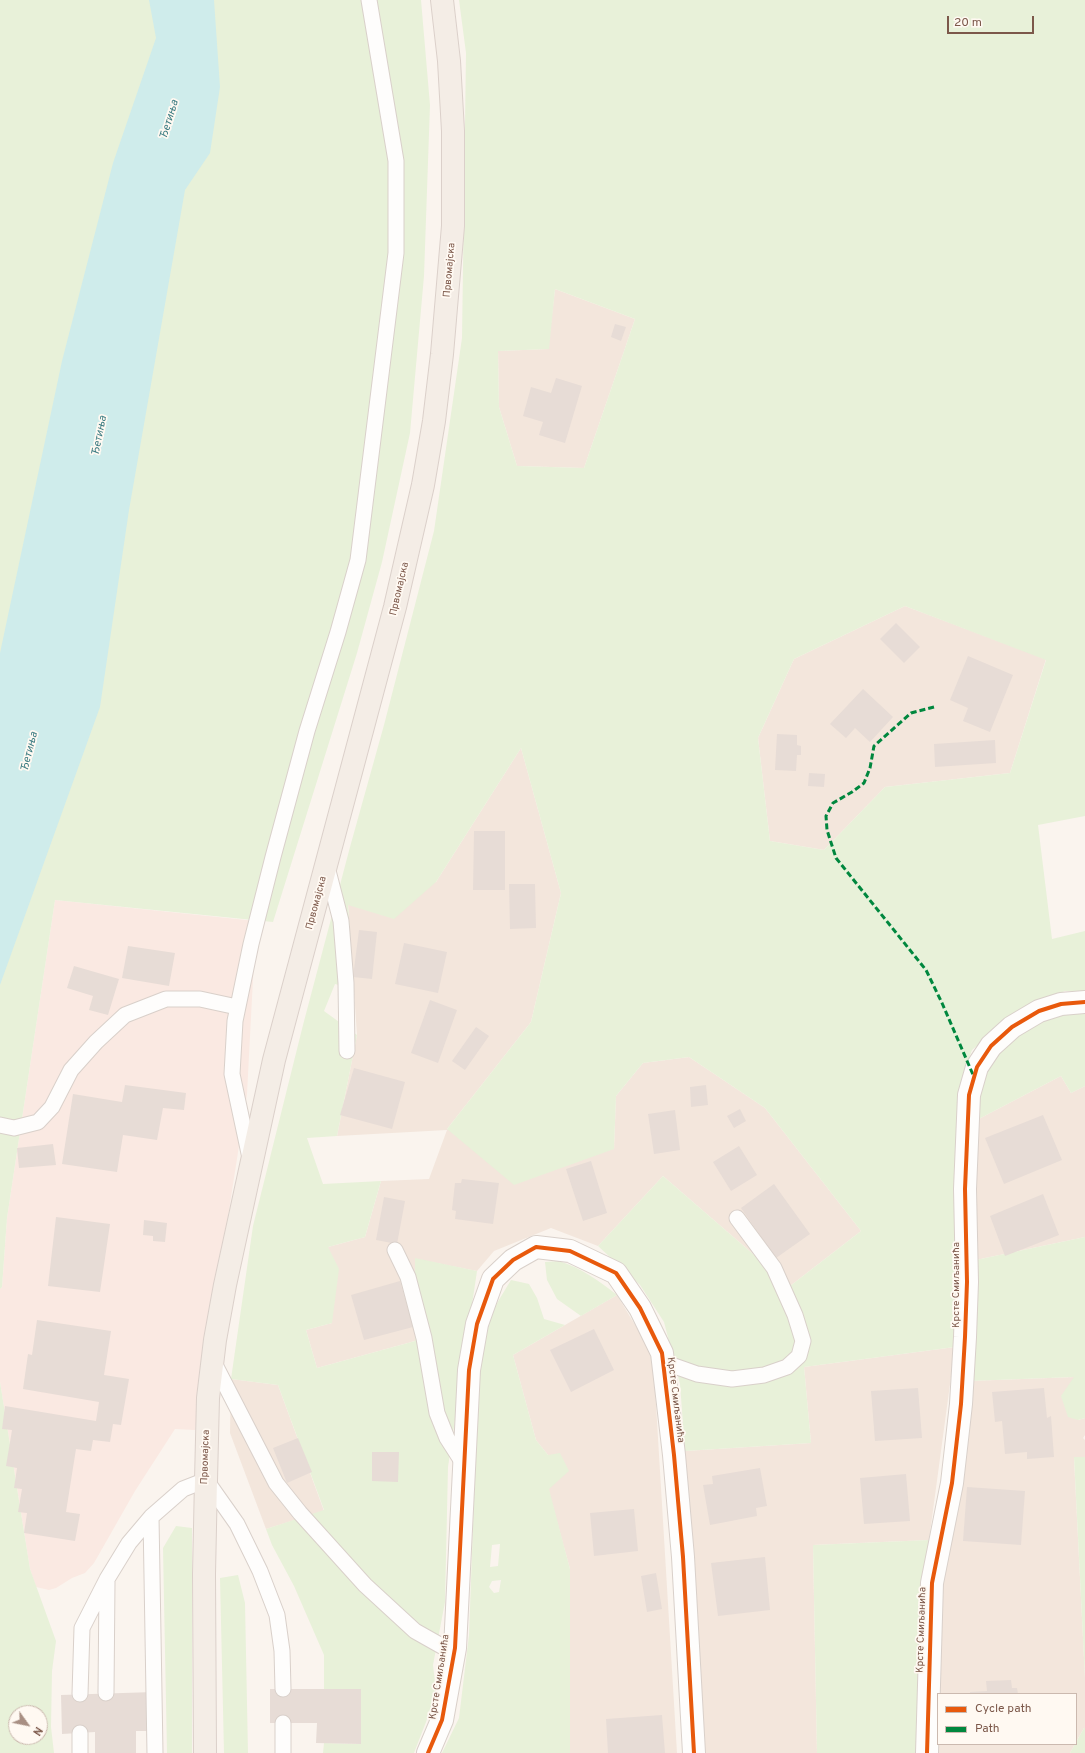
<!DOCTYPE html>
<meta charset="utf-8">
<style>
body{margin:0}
#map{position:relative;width:1085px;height:1753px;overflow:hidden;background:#faf4ee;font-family:Overpass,sans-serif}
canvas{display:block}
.legend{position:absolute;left:937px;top:1693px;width:140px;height:52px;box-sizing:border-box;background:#fff9f2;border:1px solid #cbb9af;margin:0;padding:5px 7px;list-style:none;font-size:12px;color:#7c584a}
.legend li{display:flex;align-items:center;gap:8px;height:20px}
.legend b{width:20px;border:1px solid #cbb9af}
.north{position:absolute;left:8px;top:1705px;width:40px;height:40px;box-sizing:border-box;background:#fff9f2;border:1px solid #cbb9af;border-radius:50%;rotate:123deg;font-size:11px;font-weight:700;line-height:16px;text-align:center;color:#7c584a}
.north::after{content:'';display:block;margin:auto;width:14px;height:18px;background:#a88f83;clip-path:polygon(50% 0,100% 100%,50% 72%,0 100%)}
.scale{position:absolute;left:947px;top:16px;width:87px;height:18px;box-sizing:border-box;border:2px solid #7c584a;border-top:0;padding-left:5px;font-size:12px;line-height:14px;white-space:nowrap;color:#7c584a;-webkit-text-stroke:3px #fff9f2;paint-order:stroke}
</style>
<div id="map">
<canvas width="1085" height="1753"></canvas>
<ul class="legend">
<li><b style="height:5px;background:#e8590c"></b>Cycle path</li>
<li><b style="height:5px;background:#00873e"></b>Path</li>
</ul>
<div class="north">N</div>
<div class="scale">20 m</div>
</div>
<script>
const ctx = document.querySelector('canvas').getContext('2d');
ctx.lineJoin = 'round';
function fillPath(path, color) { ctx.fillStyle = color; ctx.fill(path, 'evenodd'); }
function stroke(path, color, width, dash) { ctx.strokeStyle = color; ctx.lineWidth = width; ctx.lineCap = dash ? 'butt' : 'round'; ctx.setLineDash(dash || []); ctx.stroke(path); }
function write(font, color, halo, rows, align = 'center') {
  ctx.font = font + ' Overpass,sans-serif'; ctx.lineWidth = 3.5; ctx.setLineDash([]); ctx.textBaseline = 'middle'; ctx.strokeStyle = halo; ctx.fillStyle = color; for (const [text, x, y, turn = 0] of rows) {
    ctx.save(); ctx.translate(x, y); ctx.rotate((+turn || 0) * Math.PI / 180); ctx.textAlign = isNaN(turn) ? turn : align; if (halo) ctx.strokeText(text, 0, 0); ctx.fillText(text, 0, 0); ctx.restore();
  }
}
fillPath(new Path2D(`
 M 555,289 L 635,319 L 584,468 L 517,466 L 499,407 L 498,351 L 548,349 Z
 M 905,606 L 1046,659 L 1010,773 L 885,787 L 824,850 L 770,841 L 758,738 L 794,659 Z
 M 521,748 L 561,893 L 531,1022 L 447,1129 L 614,1149 L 616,1096 L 643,1063 L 689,1057 L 765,1108 L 861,1231 L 790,1286 L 663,1176 L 598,1246 L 551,1228 L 494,1251 L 477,1271 L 415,1259 L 415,1341 L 317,1368 L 306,1330 L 332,1323 L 328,1247 L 365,1237 L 381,1181 L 429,1179 L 447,1130 L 337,1136 L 357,1035 L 348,904 L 436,882 Z
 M 1061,1076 L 1071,1093 L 1085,1086 L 1085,1237 L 971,1261 L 971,1123 Z
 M 617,1295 L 653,1355 L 677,1753 L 570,1753 L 570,1569 L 548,1489 L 548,1455 L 536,1440 L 513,1355 Z
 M 955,1347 L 929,1540 L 813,1545 L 817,1753 L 704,1753 L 685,1451 L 811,1443 L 804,1367 Z
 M 1075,1377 L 1078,1420 L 1085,1418 L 1085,1435 L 1083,1438 L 1085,1440 L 1085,1457 L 1074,1458 L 1085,1678 L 1085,1728 L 1084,1728 L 1076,1742 L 1076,1694 L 938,1694 L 938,1744 L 1075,1744 L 1070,1753 L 936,1753 L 940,1578 L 969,1381 Z
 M 231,1379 L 278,1385 L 324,1511 L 266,1529 L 230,1433 Z`), '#f3e6dc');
fillPath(new Path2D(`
 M 55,900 L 256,921 L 247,1094 L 195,1430 L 175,1429 L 135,1491 L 94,1563 L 85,1573 L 72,1578 L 56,1588 L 49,1590 L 36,1587 L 30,1569 L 0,1382 L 0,1289 L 2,1287 L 7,1218 Z`), '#fae9e2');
fillPath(new Path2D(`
 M 0,0 L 421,0 L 430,105 L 424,276 L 410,433 L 382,562 L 357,653 L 273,922 L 55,900 L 7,1218 L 2,1287 L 0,1289 Z
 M 459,0 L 1085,0 L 1085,816 L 1038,825 L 1052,939 L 1085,931 L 1085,991 L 1065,991 L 1017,1011 L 972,1050 L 964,1071 L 957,1172 L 954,1288 L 955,1347 L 804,1367 L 811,1443 L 685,1451 L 680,1384 L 664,1322 L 640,1285 L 598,1246 L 663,1176 L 790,1286 L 861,1231 L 765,1108 L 689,1057 L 643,1063 L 616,1096 L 614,1149 L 514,1185 L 447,1129 L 531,1022 L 561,893 L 521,748 L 436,882 L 394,919 L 348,905 L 354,989 L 335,984 L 324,1011 L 357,1035 L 337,1136 L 307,1138 L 323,1184 L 381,1181 L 365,1237 L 328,1247 L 339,1269 L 332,1323 L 306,1330 L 317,1368 L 415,1341 L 415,1258 L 477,1271 L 448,1467 L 445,1602 L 433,1665 L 436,1691 L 426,1722 L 414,1753 L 323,1753 L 324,1743 L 361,1744 L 361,1690 L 324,1689 L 324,1655 L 294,1586 L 272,1545 L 266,1529 L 324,1510 L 278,1385 L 231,1379 L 253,1226 L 303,1025 L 350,847 L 384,725 L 434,531 L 462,338 L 466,53 ZM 555,289 L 635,319 L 584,468 L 517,466 L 499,407 L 498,351 L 549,349 ZM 905,606 L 1046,660 L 1010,773 L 885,787 L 824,850 L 770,841 L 758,738 L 794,659 Z
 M 1085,1009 L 1085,1086 L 1071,1093 L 1061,1076 L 971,1123 L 974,1087 L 998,1051 L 1047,1013 Z
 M 1085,1237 L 1085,1418 L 1078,1420 L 1068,1417 L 1061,1396 L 1074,1377 L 969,1381 L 971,1261 Z
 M 559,1261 C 582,1268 599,1281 617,1295 L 581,1316 L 557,1299 L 547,1280 L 545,1262 Z
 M 511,1280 L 529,1284 L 537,1298 L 544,1319 L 565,1325 L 513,1355 L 536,1440 L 548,1455 L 560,1453 L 569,1471 L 549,1489 L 570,1569 L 570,1753 L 442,1753 L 459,1718 L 469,1635 L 479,1361 L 491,1313 ZM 500,1544 L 498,1566 L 490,1567 L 492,1545 ZM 501,1580 L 499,1592 L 494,1593 L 489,1587 L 492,1581 Z
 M 0,1382 L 30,1569 L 56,1641 L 52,1671 L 51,1727 L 54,1753 L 0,1753 ZM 16,1713 L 40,1713 L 40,1737 L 16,1737 Z
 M 1074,1457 L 1085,1457 L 1085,1678 Z
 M 176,1526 L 192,1528 L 192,1753 L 167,1753 L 163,1548 Z
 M 929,1540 L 916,1753 L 817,1753 L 813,1545 Z
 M 238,1575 L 245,1603 L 248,1753 L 224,1753 L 220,1578 Z
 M 1084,1728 L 1085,1728 L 1085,1753 L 1070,1753 Z`), '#e8f1d9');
fillPath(new Path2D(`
 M 149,0 L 214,0 L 220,87 L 210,153 L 185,190 L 129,510 L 100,707 L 0,985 L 0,653 L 62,361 L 113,163 L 156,38 Z`), '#cfeceb');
fillPath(new Path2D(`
 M 615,324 L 626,327 L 621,341 L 611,337 Z
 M 556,378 L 582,386 L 565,443 L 539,435 L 543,422 L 523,416 L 531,387 L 551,393 Z
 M 896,623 L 920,647 L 904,663 L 880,639 Z
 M 968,656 L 1013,675 L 990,732 L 963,721 L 968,708 L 950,700 Z
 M 863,689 L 893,717 L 870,742 L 855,728 L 846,738 L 830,724 Z
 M 777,734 L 797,735 L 797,745 L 801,746 L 801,755 L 797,755 L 796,771 L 775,770 Z
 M 995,740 L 996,763 L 935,767 L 934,744 Z
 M 809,773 L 825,774 L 824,787 L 808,786 Z
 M 474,831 L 505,831 L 505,890 L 473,890 Z
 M 509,884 L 535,884 L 536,928 L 510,929 Z
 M 359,930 L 377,932 L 372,979 L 353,977 Z
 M 404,943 L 447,952 L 438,993 L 395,984 Z
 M 128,946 L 175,953 L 169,986 L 122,978 Z
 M 74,966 L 119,979 L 108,1015 L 89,1010 L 93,996 L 67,988 Z
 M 430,1000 L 457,1010 L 438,1063 L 411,1053 Z
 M 476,1027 L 489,1036 L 465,1070 L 452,1061 Z
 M 354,1068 L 405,1082 L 392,1129 L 340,1115 Z
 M 125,1085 L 186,1093 L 184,1110 L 163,1108 L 157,1140 L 123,1135 L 117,1172 L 62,1164 L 73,1094 L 122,1102 Z
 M 706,1085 L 708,1105 L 691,1107 L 690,1087 Z
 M 740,1109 L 746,1121 L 734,1128 L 727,1116 Z
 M 675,1110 L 680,1150 L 654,1154 L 648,1114 Z
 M 1043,1115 L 1062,1160 L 1004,1184 L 985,1138 Z
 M 53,1144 L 56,1165 L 19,1168 L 17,1148 Z
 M 739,1146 L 757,1175 L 731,1191 L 713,1162 Z
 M 591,1161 L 607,1213 L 583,1221 L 566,1169 Z
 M 462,1179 L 499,1183 L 493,1224 L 455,1219 L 456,1211 L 452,1210 L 455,1183 L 461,1183 Z
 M 774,1184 L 810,1234 L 776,1258 L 741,1208 Z
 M 1043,1194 L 1059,1235 L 1005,1256 L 990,1216 Z
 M 384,1197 L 405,1201 L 397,1244 L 376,1240 Z
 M 56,1217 L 110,1224 L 100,1292 L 48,1286 Z
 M 144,1220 L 167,1223 L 165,1242 L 153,1241 L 153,1236 L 143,1235 Z
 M 400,1281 L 413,1327 L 364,1340 L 351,1295 Z
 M 37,1320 L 111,1331 L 104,1375 L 129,1379 L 121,1425 L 113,1424 L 110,1442 L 93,1440 L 91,1451 L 76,1449 L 66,1512 L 80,1514 L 75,1541 L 24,1533 L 27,1513 L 18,1512 L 22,1489 L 14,1488 L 17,1468 L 6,1466 L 12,1430 L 2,1429 L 5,1406 L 96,1421 L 99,1402 L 23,1389 L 28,1354 L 32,1355 Z
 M 594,1329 L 614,1370 L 571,1392 L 550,1350 Z
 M 918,1388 L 922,1438 L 875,1441 L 871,1391 Z
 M 1044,1388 L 1047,1418 L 1051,1416 L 1054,1457 L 1027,1459 L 1027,1452 L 1005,1454 L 1002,1421 L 995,1422 L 992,1392 Z
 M 298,1438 L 312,1472 L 287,1483 L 273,1448 Z
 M 372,1452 L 399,1452 L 398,1482 L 372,1481 Z
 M 760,1468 L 767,1506 L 756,1508 L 757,1516 L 710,1525 L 703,1485 L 713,1484 L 712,1476 Z
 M 906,1474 L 910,1521 L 864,1524 L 860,1478 Z
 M 967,1487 L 1025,1491 L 1021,1545 L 963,1541 Z
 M 634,1509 L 638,1551 L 594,1556 L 590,1513 Z
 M 765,1557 L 770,1610 L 718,1616 L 711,1563 Z
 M 656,1573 L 662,1609 L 647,1612 L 641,1576 Z
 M 1011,1680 L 1012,1688 L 1017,1688 L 1018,1694 L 970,1694 L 970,1692 L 987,1691 L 986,1681 Z
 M 270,1689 L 361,1689 L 361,1744 L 316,1743 L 317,1723 L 270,1723 Z
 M 154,1692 L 154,1731 L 136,1731 L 136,1753 L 95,1753 L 95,1732 L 62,1734 L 61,1695 Z
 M 662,1715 L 665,1753 L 608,1753 L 606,1719 Z`), '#e7dcd6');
const lane = new Path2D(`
 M 327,867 L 341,921 L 346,983 L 347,1051
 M 0,1125 L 14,1128 L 38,1122 L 52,1107 L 71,1070 L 96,1042 L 125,1015 L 166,999 L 200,999 L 237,1007
 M 250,1158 L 232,1074 L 235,1021 L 251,944 L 273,857 L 307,731 L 338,632 L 358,560 L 396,253 L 396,161 L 369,0
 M 395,1250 L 408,1277 L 424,1338 L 437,1413 L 447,1438 L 463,1463
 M 213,1361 L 276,1483 L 300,1513 L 365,1585 L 415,1631 L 454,1653
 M 663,1362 L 697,1374 L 732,1379 L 764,1375 L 787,1367 L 799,1356 L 803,1341 L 795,1315 L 774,1268 L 737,1218
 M 151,1517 L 155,1753
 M 106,1693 L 107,1582
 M 80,1694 L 82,1628 L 107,1579 L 129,1543 L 151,1517 L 183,1489 L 206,1480 L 237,1524 L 260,1571 L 277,1615 L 282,1651 L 283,1689
 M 80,1753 L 80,1733
 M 283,1753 L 283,1723`);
const street = new Path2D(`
 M 428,1753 L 442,1720 L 455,1648 L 469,1370 L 477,1324 L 493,1279 L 513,1260 L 536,1247 L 570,1251 L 616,1273 L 640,1308 L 662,1353 L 674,1455 L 683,1557 L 694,1753
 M 927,1753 L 932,1583 L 952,1483 L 961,1404 L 965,1337 L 967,1282 L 965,1189 L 969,1095 L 977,1067 L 991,1046 L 1012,1027 L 1039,1011 L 1061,1004 L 1085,1002`);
const primary = new Path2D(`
 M 205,1753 L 204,1574 L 206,1480 L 208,1398 L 215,1340 L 225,1285 L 274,1060 L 395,607 L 423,485 L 434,421 L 442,354 L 453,226 L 453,131 L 449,61 L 442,0`);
stroke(lane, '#d9d0ca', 17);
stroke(street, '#d9d0ca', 24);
stroke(primary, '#dbd0ca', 24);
stroke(lane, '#fefdfc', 15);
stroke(street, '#fefdfc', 22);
stroke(primary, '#f4ede6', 22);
stroke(new Path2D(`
 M 934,707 L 911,713 L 874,746 L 870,768 L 864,783 L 852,792 L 833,803 L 826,816 L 827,830 L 836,858 L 926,970 L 942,1003 L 974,1077`), '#00873e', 3, [6, 3]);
stroke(new Path2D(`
 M 428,1753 L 442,1720 L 455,1648 L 469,1370 L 477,1324 L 493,1279 L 513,1260 L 536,1247 L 570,1251 L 616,1273 L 640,1308 L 662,1353 L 674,1455 L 683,1557 L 694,1753
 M 927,1753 L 932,1583 L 952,1483 L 961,1404 L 965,1337 L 967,1282 L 965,1189 L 969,1095 L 977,1067 L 991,1046 L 1012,1027 L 1039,1011 L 1061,1004 L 1085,1002`), '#e8590c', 4);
write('10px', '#7c584a', '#fff9f2', [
 ["Првомајска",450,270,-85],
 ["Првомајска",400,589,-77],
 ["Првомајска",317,903,-75],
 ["Крсте Смиљанића",957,1285,-90],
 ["Крсте Смиљанића",675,1400,83],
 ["Првомајска",206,1457,-88],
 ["Крсте Смиљанића",922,1630,-88],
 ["Крсте Смиљанића",440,1677,-81]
]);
write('italic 11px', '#3c7c82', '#fff9f2', [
 ["Ђетиња",170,120,-73],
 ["Ђетиња",100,436,-79],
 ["Ђетиња",30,752,-76]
]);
</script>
